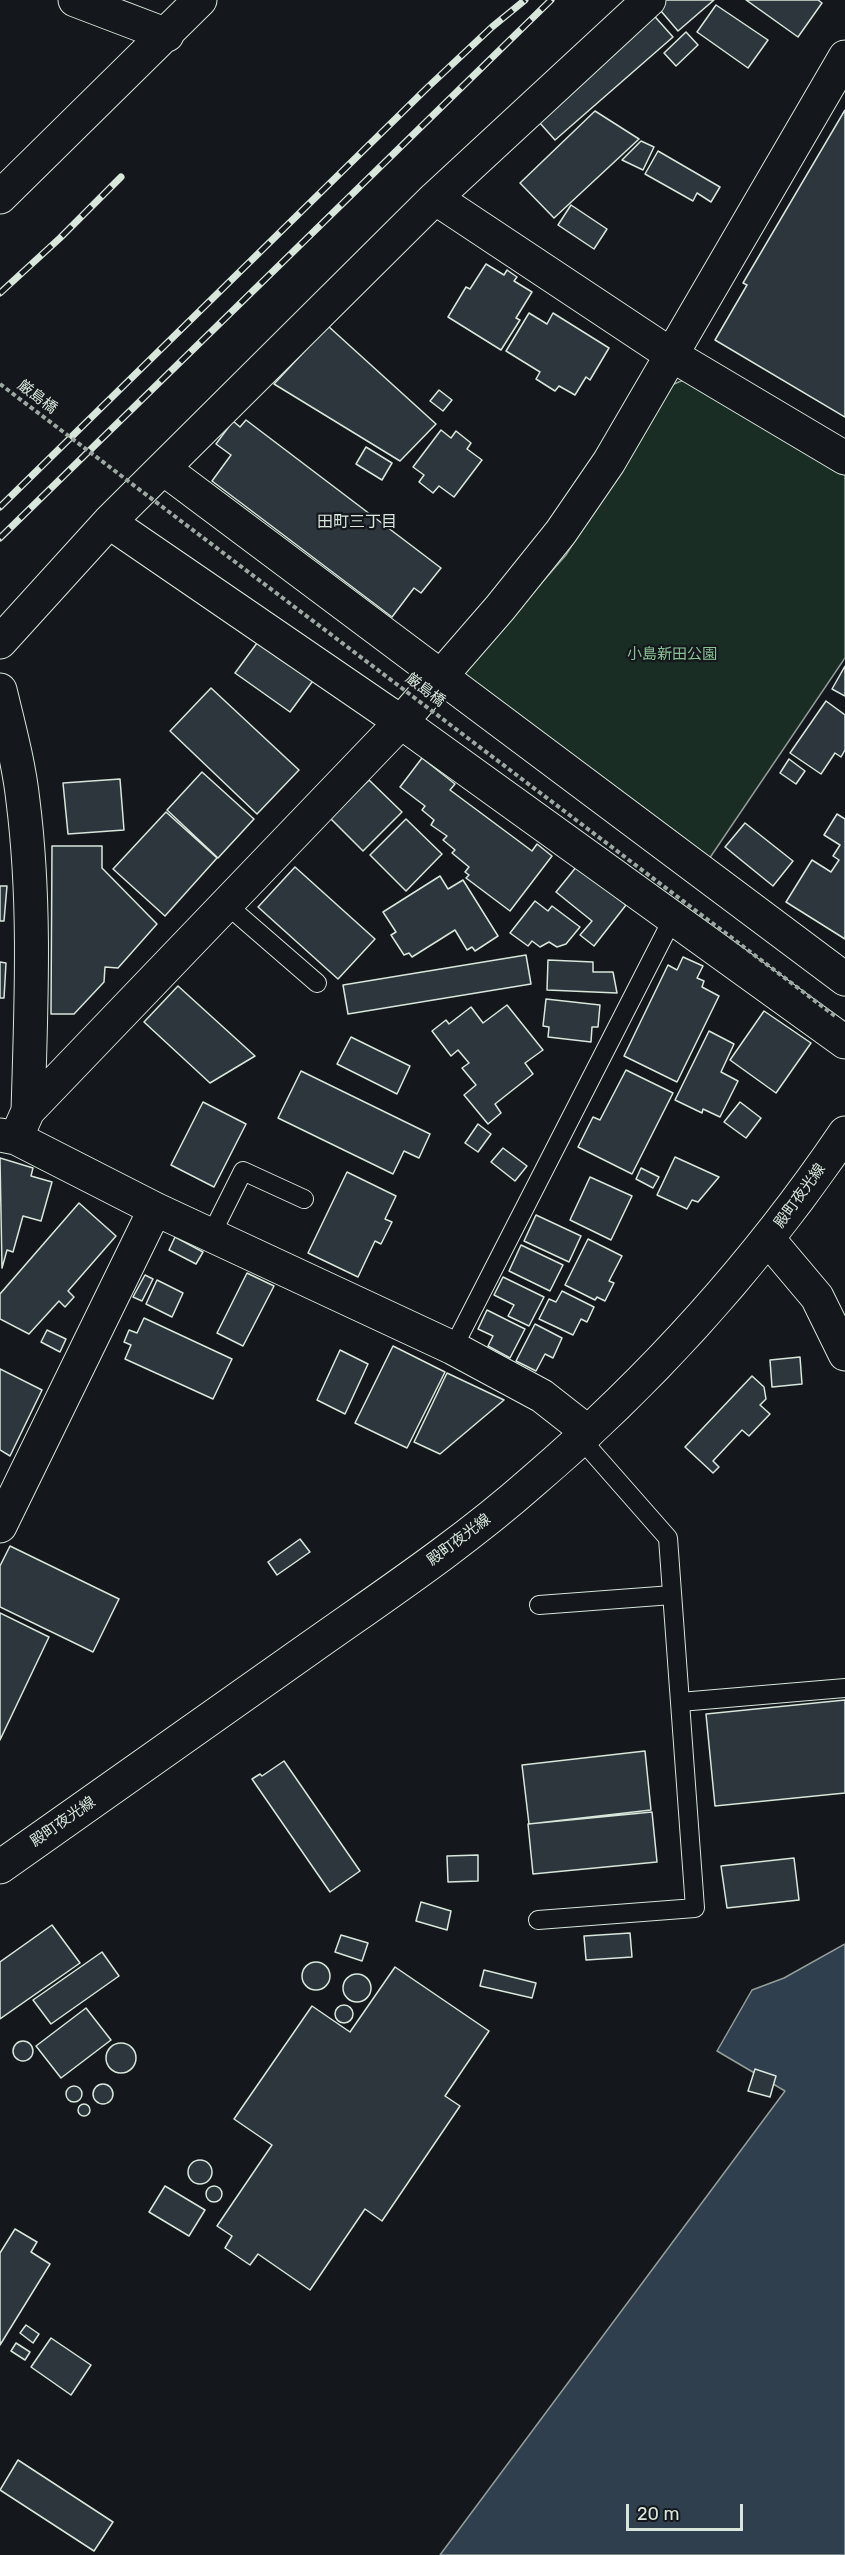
<!DOCTYPE html>
<meta charset="utf-8">
<style>
body{margin:0}
#map{position:relative;width:845px;height:2555px;overflow:hidden;background:#14181c;font-family:Rubik,sans-serif}
canvas{display:block}
.scale{position:absolute;left:626px;top:2504px;width:117px;height:27px;box-sizing:border-box;border:3px solid #d8e6dc;border-top:0;padding-left:8px;font-size:18px;line-height:21px;white-space:nowrap;color:#d8e6dc;-webkit-text-stroke:4px #14181c;paint-order:stroke}
</style>
<div id="map">
<canvas width="845" height="2555"></canvas>
<div class="scale">20 m</div>
</div>
<script>
const ctx = document.querySelector('canvas').getContext('2d');
ctx.lineJoin = 'round';
function fillPath(path, color) { ctx.fillStyle = color; ctx.fill(path, 'evenodd'); }
function stroke(path, color, width, dash) { ctx.strokeStyle = color; ctx.lineWidth = width; ctx.lineCap = dash ? 'butt' : 'round'; ctx.setLineDash(dash || []); ctx.stroke(path); }
function write(font, color, halo, rows, align = 'center') {
  ctx.font = font + ' Rubik,"Noto Sans JP",sans-serif'; ctx.lineWidth = 4.5; ctx.setLineDash([]); ctx.textBaseline = 'middle'; ctx.strokeStyle = halo; ctx.fillStyle = color; for (const [text, x, y, turn = 0] of rows) {
    ctx.save(); ctx.translate(x, y); ctx.rotate((+turn || 0) * Math.PI / 180); ctx.textAlign = isNaN(turn) ? turn : align; if (halo) ctx.strokeText(text, 0, 0); ctx.fillText(text, 0, 0); ctx.restore();
  }
}
const green = new Path2D(`
 M 691,377 L 845,474 L 845,658 L 707,862 L 458,678 L 566,555 L 669,386 Z`);
fillPath(green, '#1a2d24');
stroke(green, '#939e99', 1.5);
const water = new Path2D(`
 M 845,1944 L 845,2555 L 440,2555 L 785,2091 L 717,2051 L 752,1990 L 784,1978 Z`);
fillPath(water, '#2f3f4d');
stroke(water, '#939e99', 1.5);
const building = new Path2D(`
 M 659,0 L 714,0 L 678,31 L 655,4 Z
 M 746,0 L 818,0 L 822,3 L 798,37 Z
 M 716,5 L 768,40 L 748,68 L 697,32 Z
 M 649,10 L 673,37 L 555,140 L 531,113 Z
 M 686,32 L 698,45 L 676,66 L 664,53 Z
 M 845,110 L 845,417 L 715,340 L 747,285 L 743,283 Z
 M 595,111 L 639,139 L 554,218 L 520,183 Z
 M 641,141 L 654,147 L 643,170 L 622,160 Z
 M 658,151 L 720,187 L 711,202 L 697,193 L 693,201 L 645,174 Z
 M 571,205 L 607,229 L 594,249 L 558,225 Z
 M 486,264 L 504,275 L 507,270 L 517,277 L 514,281 L 532,292 L 516,318 L 520,320 L 501,350 L 448,317 L 466,287 L 470,289 Z
 M 529,313 L 547,324 L 553,313 L 609,348 L 590,380 L 586,377 L 575,395 L 559,386 L 555,391 L 536,379 L 540,372 L 506,351 Z
 M 328,326 L 436,424 L 400,461 L 274,384 Z
 M 439,390 L 452,400 L 443,411 L 430,401 Z
 M 246,420 L 441,568 L 421,593 L 414,588 L 392,617 L 212,481 L 231,455 L 216,444 L 233,421 L 240,427 Z
 M 441,430 L 451,438 L 456,431 L 471,443 L 467,449 L 482,460 L 454,497 L 439,486 L 433,493 L 419,482 L 424,475 L 413,467 Z
 M 366,447 L 392,463 L 382,480 L 356,464 Z
 M 260,639 L 315,678 L 290,712 L 235,673 Z
 M 845,666 L 845,696 L 832,689 Z
 M 211,688 L 299,770 L 257,814 L 170,731 Z
 M 826,701 L 845,715 L 845,750 L 841,757 L 835,753 L 821,774 L 790,753 Z
 M 422,758 L 455,784 L 450,790 L 532,851 L 537,844 L 552,856 L 510,911 L 466,878 L 469,875 L 465,872 L 469,867 L 452,853 L 455,850 L 443,840 L 447,836 L 431,825 L 434,820 L 422,810 L 425,806 L 400,787 Z
 M 789,759 L 805,771 L 796,784 L 780,773 Z
 M 202,772 L 254,819 L 218,858 L 167,810 Z
 M 120,779 L 124,830 L 68,834 L 63,783 Z
 M 369,780 L 402,812 L 363,851 L 330,818 Z
 M 166,812 L 217,858 L 165,916 L 113,869 Z
 M 837,814 L 845,819 L 845,939 L 786,902 L 812,860 L 831,872 L 839,860 L 833,856 L 840,845 L 824,835 Z
 M 406,819 L 442,854 L 406,891 L 370,855 Z
 M 745,823 L 793,861 L 773,886 L 725,847 Z
 M 52,846 L 102,846 L 102,868 L 157,924 L 118,968 L 105,967 L 104,982 L 74,1014 L 51,1014 Z
 M 577,866 L 626,905 L 594,946 L 580,935 L 592,921 L 556,892 Z
 M 295,867 L 375,939 L 338,979 L 258,907 Z
 M 440,876 L 448,889 L 463,880 L 498,936 L 475,951 L 472,947 L 467,950 L 455,930 L 412,957 L 409,953 L 404,955 L 391,935 L 396,932 L 383,912 Z
 M 0,886 L 7,886 L 4,921 L 0,921 Z
 M 535,901 L 548,911 L 552,906 L 580,927 L 566,944 L 557,947 L 549,942 L 540,947 L 532,941 L 528,946 L 510,933 Z
 M 526,955 L 531,984 L 348,1014 L 343,985 Z
 M 683,957 L 703,966 L 697,978 L 704,981 L 702,987 L 719,996 L 677,1082 L 624,1056 L 668,965 L 677,970 Z
 M 548,960 L 593,962 L 593,972 L 613,972 L 617,993 L 547,990 Z
 M 0,962 L 6,963 L 4,998 L 0,998 Z
 M 178,986 L 255,1056 L 210,1083 L 144,1022 Z
 M 546,999 L 600,1005 L 598,1027 L 592,1027 L 591,1042 L 548,1037 L 549,1027 L 543,1026 Z
 M 507,1005 L 543,1050 L 525,1063 L 533,1074 L 495,1104 L 501,1113 L 488,1124 L 464,1095 L 476,1085 L 462,1068 L 469,1063 L 458,1050 L 451,1056 L 432,1031 L 446,1020 L 449,1024 L 471,1007 L 483,1023 Z
 M 764,1011 L 811,1043 L 776,1093 L 730,1060 Z
 M 709,1031 L 734,1044 L 721,1072 L 738,1081 L 720,1117 L 703,1109 L 702,1113 L 675,1100 Z
 M 351,1037 L 410,1066 L 397,1094 L 337,1064 Z
 M 626,1070 L 673,1093 L 632,1174 L 578,1147 L 593,1117 L 600,1120 Z
 M 301,1071 L 430,1134 L 419,1158 L 404,1151 L 393,1174 L 278,1118 Z
 M 203,1102 L 246,1124 L 214,1187 L 171,1165 Z
 M 740,1102 L 761,1118 L 746,1138 L 724,1122 Z
 M 478,1124 L 491,1134 L 478,1152 L 465,1143 Z
 M 503,1148 L 527,1166 L 515,1181 L 491,1162 Z
 M 675,1157 L 719,1177 L 698,1202 L 692,1200 L 687,1209 L 657,1195 Z
 M 0,1158 L 33,1168 L 31,1176 L 52,1182 L 41,1221 L 23,1216 L 13,1252 L 7,1250 L 2,1268 Z
 M 641,1168 L 659,1177 L 653,1188 L 636,1179 Z
 M 347,1172 L 396,1196 L 385,1219 L 392,1222 L 381,1244 L 375,1241 L 358,1277 L 308,1253 Z
 M 590,1177 L 632,1196 L 611,1240 L 570,1220 Z
 M 79,1203 L 116,1236 L 68,1291 L 74,1297 L 65,1307 L 59,1301 L 29,1334 L 0,1319 L 0,1294 Z
 M 536,1215 L 581,1236 L 569,1262 L 524,1241 Z
 M 175,1237 L 203,1252 L 196,1264 L 169,1250 Z
 M 588,1239 L 622,1256 L 609,1281 L 614,1283 L 605,1301 L 597,1297 L 595,1300 L 565,1285 Z
 M 521,1245 L 563,1265 L 550,1291 L 509,1271 Z
 M 247,1273 L 274,1286 L 243,1346 L 217,1333 Z
 M 145,1275 L 153,1279 L 142,1301 L 133,1297 Z
 M 503,1277 L 544,1297 L 529,1326 L 508,1316 L 514,1305 L 494,1295 Z
 M 157,1280 L 183,1293 L 172,1317 L 146,1304 Z
 M 562,1291 L 594,1307 L 587,1322 L 581,1319 L 573,1335 L 539,1319 L 549,1299 L 556,1302 Z
 M 487,1310 L 525,1329 L 510,1358 L 488,1346 L 493,1336 L 478,1329 Z
 M 144,1318 L 232,1359 L 213,1399 L 125,1359 L 131,1345 L 124,1342 L 129,1330 L 137,1333 Z
 M 535,1324 L 562,1338 L 553,1358 L 545,1354 L 536,1371 L 516,1361 Z
 M 47,1330 L 66,1339 L 60,1352 L 41,1342 Z
 M 393,1346 L 445,1372 L 407,1448 L 355,1423 Z
 M 340,1350 L 368,1364 L 345,1414 L 317,1400 Z
 M 800,1357 L 802,1384 L 772,1387 L 770,1360 Z
 M 0,1369 L 42,1390 L 10,1456 L 0,1450 Z
 M 447,1373 L 504,1400 L 440,1454 L 414,1442 Z
 M 752,1376 L 764,1387 L 766,1399 L 760,1405 L 770,1414 L 749,1436 L 742,1430 L 713,1461 L 719,1467 L 713,1473 L 685,1447 Z
 M 300,1539 L 310,1552 L 277,1575 L 268,1562 Z
 M 10,1546 L 119,1599 L 93,1652 L 0,1607 L 0,1566 Z
 M 0,1613 L 49,1637 L 0,1740 Z
 M 845,1700 L 845,1793 L 715,1806 L 706,1714 Z
 M 645,1751 L 651,1810 L 529,1824 L 522,1765 Z
 M 284,1761 L 360,1871 L 330,1892 L 252,1779 L 260,1774 L 262,1776 Z
 M 652,1812 L 657,1862 L 533,1874 L 528,1824 Z
 M 478,1855 L 478,1881 L 448,1882 L 447,1856 Z
 M 794,1858 L 799,1900 L 727,1908 L 721,1866 Z
 M 421,1902 L 451,1911 L 447,1930 L 416,1921 Z
 M 52,1925 L 80,1963 L 0,2019 L 0,1962 Z
 M 630,1933 L 632,1957 L 586,1960 L 584,1936 Z
 M 341,1935 L 368,1943 L 362,1961 L 335,1952 Z
 M 102,1952 L 119,1976 L 51,2024 L 33,2000 Z
 M302 1976a14 14 0 1 1 28 0a14 14 0 1 1-28 0Z
 M 395,1967 L 489,2031 L 445,2096 L 460,2106 L 382,2221 L 365,2209 L 310,2290 L 258,2254 L 250,2265 L 225,2248 L 232,2236 L 217,2226 L 272,2145 L 234,2119 L 312,2006 L 350,2032 Z
 M 484,1970 L 536,1983 L 532,1998 L 480,1986 Z
 M343 1988a14 14 0 1 1 28 0a14 14 0 1 1-28 0Z
 M335 2014a9 9 0 1 1 18 0a9 9 0 1 1-18 0Z
 M 86,2008 L 111,2040 L 61,2078 L 36,2046 Z
 M13 2051a10 10 0 1 1 20 0a10 10 0 1 1-20 0Z
 M106 2058a15 15 0 1 1 30 0a15 15 0 1 1-30 0Z
 M 755,2069 L 776,2076 L 770,2097 L 748,2091 Z
 M93 2094a10 10 0 1 1 20 0a10 10 0 1 1-20 0Z
 M66 2094a8 8 0 1 1 16 0a8 8 0 1 1-16 0Z
 M78 2110a6 6 0 1 1 12 0a6 6 0 1 1-12 0Z
 M188 2172a12 12 0 1 1 24 0a12 12 0 1 1-24 0Z
 M 165,2186 L 205,2210 L 189,2236 L 149,2212 Z
 M206 2194a8 8 0 1 1 16 0a8 8 0 1 1-16 0Z
 M 15,2229 L 37,2242 L 31,2252 L 50,2264 L 0,2345 L 0,2253 Z
 M 26,2325 L 39,2334 L 33,2343 L 20,2333 Z
 M 51,2338 L 91,2365 L 71,2395 L 31,2367 Z
 M 16,2343 L 30,2352 L 25,2360 L 11,2351 Z
 M 18,2460 L 113,2522 L 94,2551 L 0,2490 Z`);
fillPath(building, '#2c363c');
stroke(building, '#d8e6dc', 1.5);
const service = new Path2D(`
 M 227,905 L 317,983
 M 211,1235 L 243,1171 L 304,1199
 M 453,1348 L 673,918
 M 539,1605 L 672,1595
 M 680,1702 L 845,1688
 M 538,1920 L 695,1908 L 668,1538 L 581,1439`);
const minor = new Path2D(`
 M 75,0 L 167,35
 M 0,197 L 200,0
 M 435,198 L 670,354 L 845,458
 M 164,469 L 845,979
 M 109,522 L 401,722 L 845,1042
 M 0,642 L 109,522 L 435,198 L 649,0
 M 0,690 C 9,727 19,764 23,801 C 36,904 31,1008 28,1111
 M 0,1135 L 16,1138 L 155,1209 L 453,1348 L 542,1396 L 588,1432
 M 16,1138 L 28,1111 L 401,722 L 500,608 L 561,532 L 609,462 L 845,57
 M 769,1240 L 817,1297 L 845,1354
 M 0,1526 L 155,1209`);
const tertiary = new Path2D(`
 M 0,1867 C 103,1794 206,1721 310,1648 C 385,1595 463,1543 532,1482 C 651,1380 757,1263 845,1133`);
stroke(service, '#d8e6dc', 20);
stroke(minor, '#d8e6dc', 35);
stroke(tertiary, '#d8e6dc', 35);
stroke(service, '#14181c', 18);
stroke(minor, '#14181c', 33);
stroke(tertiary, '#14181c', 33);
const rail = new Path2D(`
 M 0,293 L 60,238 L 121,177
 M 0,507 L 427,88 L 492,27 L 525,0
 M 0,538 L 551,0`);
stroke(rail, '#d8e6dc', 7);
stroke(rail, '#14181c', 4.5, [14]);
stroke(new Path2D(`
 M 0,384 L 835,1016`), '#9da8a2', 4, [4.5, 3]);
write('15px', '#d8e6dc', '#14181c', [
 ["厳島橋",37,397,37],
 ["厳島橋",425,690,37],
 ["殿町夜光線",800,1196,-54],
 ["殿町夜光線",459,1540,-37],
 ["殿町夜光線",63,1822,-35]
]);
write('15px', '#8ac095', '#14181c', [
 ["小島新田公園",672,655]
]);
write('16px', '#d8e6dc', '#14181c', [
 ["田町三丁目",357,522]
]);
</script>
